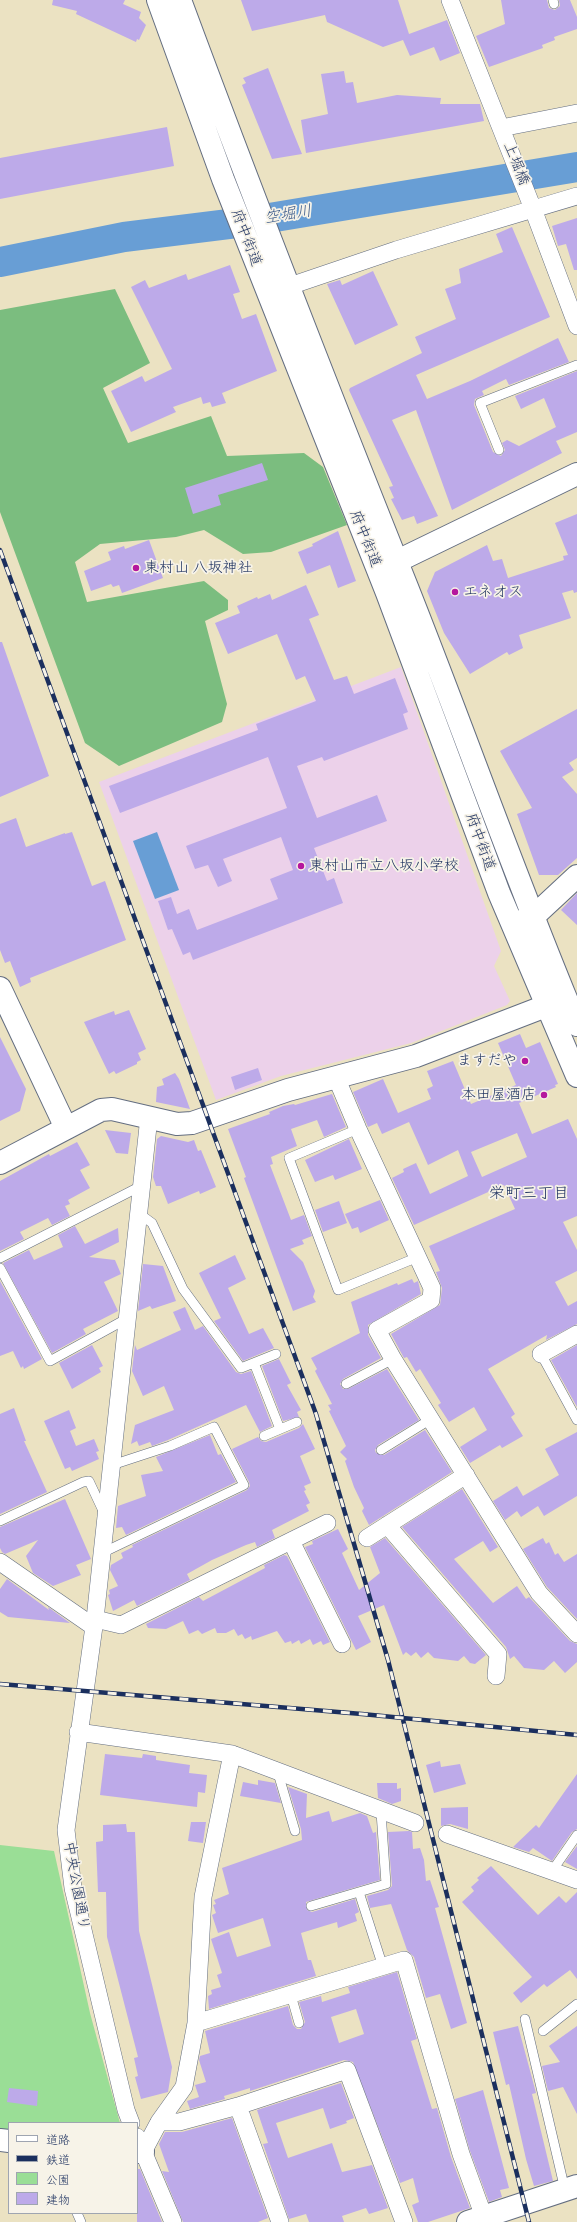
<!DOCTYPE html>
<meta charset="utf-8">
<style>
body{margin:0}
#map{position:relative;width:577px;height:2222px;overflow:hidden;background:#ebe2c2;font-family:Itim,"Klee One",sans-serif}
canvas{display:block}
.legend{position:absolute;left:8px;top:2122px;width:130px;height:92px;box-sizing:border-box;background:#f7f3e8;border:1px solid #9fa5b1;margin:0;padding:5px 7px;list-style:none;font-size:12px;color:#1b2f5e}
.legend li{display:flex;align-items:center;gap:8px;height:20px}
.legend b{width:20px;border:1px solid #9fa5b1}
</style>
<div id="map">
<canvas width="577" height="2222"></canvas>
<ul class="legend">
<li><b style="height:5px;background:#fff"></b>道路</li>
<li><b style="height:5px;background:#1b2f5e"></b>鉄道</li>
<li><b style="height:11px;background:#9ade96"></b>公園</li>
<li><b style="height:11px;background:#bdaae9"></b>建物</li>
</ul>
</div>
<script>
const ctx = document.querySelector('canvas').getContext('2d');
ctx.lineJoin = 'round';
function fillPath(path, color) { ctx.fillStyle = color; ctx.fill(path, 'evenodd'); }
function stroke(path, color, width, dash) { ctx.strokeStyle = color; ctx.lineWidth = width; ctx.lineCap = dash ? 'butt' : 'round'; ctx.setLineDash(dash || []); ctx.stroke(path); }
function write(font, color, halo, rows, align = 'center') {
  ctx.font = font + ' Itim,"Klee One",sans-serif'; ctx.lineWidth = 3.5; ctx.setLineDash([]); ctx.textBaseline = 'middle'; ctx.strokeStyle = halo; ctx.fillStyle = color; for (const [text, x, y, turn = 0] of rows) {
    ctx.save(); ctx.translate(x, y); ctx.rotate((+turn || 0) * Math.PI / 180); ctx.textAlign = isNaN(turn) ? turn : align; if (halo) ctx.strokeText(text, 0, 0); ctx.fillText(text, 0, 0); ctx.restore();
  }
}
fillPath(new Path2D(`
 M 401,667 L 501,951 L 494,966 L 510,1001 L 507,1005 L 411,1043 L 281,1076 L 216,1100 L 99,782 Z`), '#ecd1ea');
fillPath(new Path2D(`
 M 0,1845 L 54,1851 L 90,2013 L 120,2123 L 9,2123 L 9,2132 L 0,2131 Z`), '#9ade96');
fillPath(new Path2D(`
 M 115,289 L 150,363 L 103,388 L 128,443 L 211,416 L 227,456 L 304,453 L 323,467 L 347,525 L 271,552 L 243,554 L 204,530 L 176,537 L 100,544 L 75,562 L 87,602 L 204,581 L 228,600 L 228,610 L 205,621 L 227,704 L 222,722 L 119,766 L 85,743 L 0,512 L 0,310 Z`), '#7bbd7f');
fillPath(new Path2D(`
 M 157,832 L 179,890 L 155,899 L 133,841 Z`), '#689ed5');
stroke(new Path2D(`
 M 0,262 L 124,237 L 245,222 L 577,167`), '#689ed5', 30);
fillPath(new Path2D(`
 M 53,0 L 125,0 L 123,4 L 141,12 L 139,18 L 146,25 L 139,40 L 137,39 L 136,42 L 76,14 L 77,11 L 52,5 Z
 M 241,0 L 398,0 L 409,34 L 447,20 L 460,53 L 440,61 L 434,47 L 410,56 L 403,40 L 383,47 L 327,22 L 325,15 L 252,31 Z
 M 501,0 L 547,0 L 549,8 L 555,10 L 560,6 L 559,0 L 570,0 L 577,17 L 577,29 L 554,37 L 555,40 L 542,45 L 543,48 L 489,67 L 476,36 L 505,24 Z
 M 268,68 L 291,127 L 302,154 L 272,159 L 242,85 L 246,83 L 243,78 Z
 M 344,71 L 346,83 L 353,82 L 357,103 L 397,95 L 441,98 L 440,104 L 480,104 L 484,121 L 306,153 L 301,120 L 328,114 L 321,74 Z
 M 167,127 L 174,166 L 0,199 L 0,158 Z
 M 577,218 L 577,270 L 574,270 L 566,244 L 558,246 L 552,226 Z
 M 512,227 L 550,317 L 416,375 L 427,399 L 470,381 L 558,338 L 569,362 L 509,385 L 506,379 L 482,391 L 484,395 L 475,399 L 474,405 L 493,452 L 501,456 L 505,450 L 502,443 L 507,440 L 519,446 L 556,427 L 544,398 L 521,409 L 515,396 L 577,371 L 577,432 L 556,441 L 562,453 L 452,510 L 416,410 L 392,420 L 438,516 L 417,524 L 414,516 L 402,520 L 391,499 L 394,498 L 389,487 L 393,486 L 349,390 L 350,388 L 422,353 L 415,337 L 456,319 L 445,289 L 461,283 L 459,269 L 503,252 L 496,234 Z
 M 230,265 L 240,292 L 233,294 L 242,319 L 256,314 L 277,371 L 222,393 L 226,403 L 212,407 L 210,402 L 203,404 L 201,397 L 173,407 L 176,412 L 131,432 L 111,391 L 142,376 L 145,382 L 172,369 L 131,287 L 145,280 L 149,288 L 186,274 L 188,280 Z
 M 373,271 L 398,325 L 355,345 L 327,284 L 340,280 L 342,285 Z
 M 262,463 L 268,480 L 218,495 L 221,505 L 193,514 L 185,488 Z
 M 577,514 L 577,592 L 574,593 L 573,590 L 562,593 L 571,618 L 519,635 L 523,648 L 509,655 L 507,652 L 470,674 L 444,633 L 427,591 L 435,572 L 487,545 L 493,561 L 502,559 L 508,578 L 564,560 L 563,556 L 568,555 L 555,523 Z
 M 338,531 L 356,581 L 338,588 L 330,565 L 307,574 L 298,552 L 313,546 L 312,544 Z
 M 149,540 L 163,578 L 122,593 L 119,585 L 113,587 L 111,584 L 91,591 L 84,571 L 111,560 L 108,552 L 124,546 L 125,549 Z
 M 306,585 L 319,615 L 309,619 L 334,680 L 347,676 L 354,694 L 395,678 L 408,712 L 403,714 L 408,729 L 324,761 L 322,757 L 297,766 L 317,818 L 377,795 L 387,821 L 314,848 L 327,881 L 334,878 L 343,903 L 193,960 L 190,952 L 183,955 L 172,929 L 168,930 L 158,901 L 171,897 L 177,914 L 189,909 L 197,930 L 278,899 L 270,879 L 293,870 L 281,837 L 223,859 L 232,881 L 218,887 L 208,865 L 195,869 L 186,846 L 287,808 L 268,757 L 120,813 L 109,786 L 258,730 L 256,724 L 316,701 L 305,676 L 296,680 L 277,634 L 228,654 L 215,623 L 240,613 L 237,606 L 257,597 L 258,599 L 270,594 L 272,600 Z
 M 0,642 L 2,642 L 49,776 L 0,797 Z
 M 577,709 L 577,758 L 569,763 L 574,770 L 562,777 L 577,794 L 577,858 L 558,875 L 539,875 L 517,814 L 532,808 L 500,751 Z
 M 16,818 L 26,847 L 65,833 L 65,834 L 72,832 L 92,886 L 105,881 L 126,940 L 30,978 L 31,982 L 20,987 L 10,961 L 5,963 L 0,950 L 0,824 Z
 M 577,893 L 577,925 L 561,910 Z
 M 129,1010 L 146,1049 L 138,1053 L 141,1060 L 137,1062 L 137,1064 L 116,1074 L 114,1071 L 109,1074 L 84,1022 L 114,1011 L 115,1015 Z
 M 520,1034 L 526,1048 L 540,1042 L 558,1084 L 555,1085 L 556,1087 L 519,1103 L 532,1134 L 568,1119 L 577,1139 L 577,1216 L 563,1222 L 577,1250 L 577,1271 L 555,1282 L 568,1306 L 577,1301 L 577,1324 L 546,1340 L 547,1335 L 488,1369 L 515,1414 L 511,1417 L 523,1436 L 502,1448 L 500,1445 L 470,1463 L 460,1447 L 487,1430 L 474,1407 L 449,1422 L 438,1405 L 441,1403 L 420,1369 L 416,1372 L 407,1357 L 404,1358 L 391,1334 L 440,1305 L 442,1288 L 436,1272 L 440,1271 L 429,1246 L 515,1209 L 504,1185 L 414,1225 L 392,1178 L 404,1172 L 403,1169 L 416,1163 L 430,1194 L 468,1176 L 458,1150 L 428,1165 L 409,1122 L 382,1134 L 377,1123 L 368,1127 L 353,1092 L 383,1079 L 398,1113 L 431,1099 L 427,1089 L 433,1086 L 427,1071 L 453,1061 L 471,1104 L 516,1085 L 498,1043 ZM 517,1133 L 527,1157 L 482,1177 L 471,1152 Z
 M 0,1037 L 26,1089 L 20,1111 L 0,1121 Z
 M 258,1068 L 262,1080 L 235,1090 L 231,1077 Z
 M 175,1073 L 179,1079 L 190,1109 L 156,1102 L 157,1087 L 164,1085 L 162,1079 Z
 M 332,1094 L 346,1127 L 324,1137 L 317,1120 L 291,1129 L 297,1146 L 271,1157 L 273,1164 L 270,1165 L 291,1220 L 304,1215 L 312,1236 L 302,1240 L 304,1244 L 290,1249 L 303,1262 L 315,1291 L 313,1297 L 316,1302 L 293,1311 L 244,1178 L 246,1177 L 228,1129 L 270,1114 L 269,1112 L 283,1106 L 294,1104 L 295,1105 Z
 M 105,1130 L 131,1133 L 128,1154 L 116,1153 Z
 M 161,1136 L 188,1142 L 194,1140 L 198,1151 L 201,1150 L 216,1187 L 200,1194 L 199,1191 L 168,1204 L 161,1186 L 156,1186 L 153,1177 L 157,1139 Z
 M 349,1139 L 362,1169 L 335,1180 L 333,1175 L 315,1182 L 305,1160 Z
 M 77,1142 L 90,1165 L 80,1170 L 90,1188 L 68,1200 L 70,1204 L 65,1206 L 70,1216 L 52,1225 L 48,1218 L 20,1232 L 24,1239 L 0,1251 L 0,1181 L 49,1154 L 50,1156 Z
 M 380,1200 L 389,1220 L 360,1233 L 358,1227 L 352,1229 L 345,1214 Z
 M 339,1201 L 347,1223 L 323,1232 L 315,1210 Z
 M 75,1226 L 85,1244 L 118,1228 L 119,1242 L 89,1257 L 115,1260 L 121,1274 L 104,1282 L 118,1311 L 83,1329 L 86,1334 L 52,1353 L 3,1263 L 29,1250 L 34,1260 L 63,1247 L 58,1235 Z
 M 235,1255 L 246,1279 L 228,1288 L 249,1334 L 263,1328 L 274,1348 L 243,1361 L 214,1321 L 221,1318 L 199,1273 Z
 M 143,1264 L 163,1266 L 176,1301 L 152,1309 L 150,1306 L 138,1311 Z
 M 412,1279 L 414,1283 L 418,1281 L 421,1294 L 368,1325 L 368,1335 L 381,1358 L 343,1379 L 340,1384 L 343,1389 L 348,1389 L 387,1369 L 419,1420 L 378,1445 L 375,1450 L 376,1453 L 384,1455 L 425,1430 L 452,1472 L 369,1525 L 362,1511 L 364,1508 L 354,1487 L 345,1461 L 347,1459 L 340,1452 L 346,1446 L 329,1411 L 331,1410 L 328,1405 L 332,1404 L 315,1371 L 317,1369 L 311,1358 L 360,1333 L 351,1302 L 397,1283 L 398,1285 Z
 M 0,1281 L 42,1359 L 24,1369 L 23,1366 L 21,1368 L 13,1351 L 0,1356 Z
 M 185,1307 L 195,1330 L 203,1326 L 236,1372 L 241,1374 L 251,1371 L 272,1426 L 260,1432 L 246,1405 L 168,1440 L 152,1446 L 150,1442 L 139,1446 L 137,1441 L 131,1444 L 135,1425 L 174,1410 L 164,1386 L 143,1396 L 132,1371 L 135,1345 L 137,1350 L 181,1330 L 173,1312 Z
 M 92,1345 L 103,1366 L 99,1368 L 101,1372 L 72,1389 L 59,1363 Z
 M 577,1345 L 577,1407 L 551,1360 Z
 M 279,1359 L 291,1383 L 287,1385 L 301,1410 L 297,1412 L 299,1417 L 283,1421 L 262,1366 Z
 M 14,1408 L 26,1441 L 24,1441 L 47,1492 L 0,1514 L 0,1414 Z
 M 69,1410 L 76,1428 L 70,1431 L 76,1446 L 94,1439 L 99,1451 L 96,1452 L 99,1459 L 72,1471 L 70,1467 L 65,1469 L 44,1421 Z
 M 303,1424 L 315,1449 L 300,1456 L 311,1483 L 304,1486 L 306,1490 L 304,1491 L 310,1503 L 306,1505 L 309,1511 L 272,1530 L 275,1538 L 257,1547 L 255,1542 L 246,1545 L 212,1560 L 187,1574 L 190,1580 L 137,1606 L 134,1600 L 113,1611 L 108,1595 L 110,1594 L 109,1590 L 118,1586 L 110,1570 L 111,1565 L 123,1558 L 121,1553 L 133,1547 L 132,1545 L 247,1490 L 250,1486 L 249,1482 L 232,1449 L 258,1437 L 261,1441 L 266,1442 L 299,1428 Z
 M 577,1432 L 577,1496 L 544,1516 L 538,1506 L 521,1517 L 517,1511 L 505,1520 L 493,1501 L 517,1486 L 523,1496 L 559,1475 L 545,1449 Z
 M 210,1435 L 218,1455 L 221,1454 L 236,1482 L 126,1535 L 122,1527 L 116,1528 L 118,1506 L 146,1496 L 141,1475 L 163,1471 L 156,1457 Z
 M 462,1489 L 498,1547 L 490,1552 L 483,1541 L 454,1559 L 493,1603 L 517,1586 L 526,1599 L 529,1597 L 570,1641 L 577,1644 L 577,1662 L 565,1673 L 554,1661 L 544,1670 L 524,1668 L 514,1656 L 510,1659 L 506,1647 L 402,1527 Z
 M 65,1499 L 91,1559 L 76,1565 L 81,1575 L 53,1586 L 33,1573 L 26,1556 L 38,1540 L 5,1554 L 2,1552 L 0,1548 L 0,1527 Z
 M 338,1529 L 348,1549 L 342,1553 L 359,1590 L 380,1573 L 370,1547 L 385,1538 L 486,1655 L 475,1664 L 470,1663 L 464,1656 L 458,1661 L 434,1658 L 428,1652 L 421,1658 L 416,1652 L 411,1656 L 406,1652 L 403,1655 L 384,1605 L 358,1616 L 371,1642 L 356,1650 L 305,1547 L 313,1544 L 312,1541 Z
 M 543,1538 L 546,1544 L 549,1542 L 555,1555 L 558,1553 L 564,1562 L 577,1554 L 577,1619 L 547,1587 L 523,1549 Z
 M 284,1555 L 287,1556 L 330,1642 L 323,1645 L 321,1641 L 313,1645 L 310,1639 L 301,1644 L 299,1640 L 292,1644 L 291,1641 L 285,1643 L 277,1631 L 252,1640 L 251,1636 L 245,1639 L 242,1634 L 238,1636 L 234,1629 L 226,1633 L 217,1633 L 215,1628 L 202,1634 L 198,1630 L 189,1634 L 183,1621 L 166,1629 L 148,1628 L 146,1624 L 199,1597 L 203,1601 L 265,1568 L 264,1565 Z
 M 7,1579 L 49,1610 L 48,1607 L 70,1623 L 8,1617 L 0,1612 L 0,1589 Z
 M 105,1754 L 142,1758 L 143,1754 L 156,1756 L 156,1760 L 190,1765 L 189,1773 L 207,1775 L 205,1793 L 198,1792 L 197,1807 L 100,1795 Z
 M 440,1761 L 441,1767 L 460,1764 L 466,1784 L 434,1793 L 426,1765 Z
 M 577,1774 L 577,1829 L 572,1832 L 552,1861 L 533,1848 L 529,1852 L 513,1847 L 536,1825 L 539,1828 Z
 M 258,1780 L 275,1783 L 281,1803 L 240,1796 L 243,1782 L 258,1785 Z
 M 377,1783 L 397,1783 L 397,1789 L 401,1788 L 401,1801 L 392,1804 L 378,1798 Z
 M 288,1787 L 307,1794 L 306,1818 L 329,1811 L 332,1822 L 360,1813 L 367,1816 L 373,1833 L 376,1832 L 380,1880 L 306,1902 L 307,1910 L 312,1912 L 355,1899 L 359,1912 L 355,1914 L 357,1921 L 338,1928 L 337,1922 L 301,1933 L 308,1960 L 311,1960 L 316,1976 L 209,2009 L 208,1996 L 212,1994 L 211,1990 L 221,1987 L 217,1975 L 222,1973 L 211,1939 L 229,1932 L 237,1957 L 271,1946 L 263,1918 L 218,1933 L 212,1915 L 216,1913 L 213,1905 L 216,1904 L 214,1900 L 229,1894 L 222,1868 L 302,1840 L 301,1829 Z
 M 468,1807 L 468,1829 L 450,1824 L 441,1826 L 441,1808 Z
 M 191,1822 L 206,1822 L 203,1843 L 188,1841 Z
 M 126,1824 L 127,1832 L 135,1832 L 139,1931 L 172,2067 L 168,2092 L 141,2099 L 135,2077 L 138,2076 L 134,2058 L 138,2057 L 107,1937 L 106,1892 L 98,1892 L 96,1842 L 103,1841 L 103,1825 Z
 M 409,1831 L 412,1832 L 413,1849 L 420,1848 L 424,1860 L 426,1881 L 430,1880 L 439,1907 L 435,1908 L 467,2023 L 451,2029 L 440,1994 L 426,1998 L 414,1957 L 407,1950 L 391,1904 L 370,1908 L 367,1896 L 388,1890 L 392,1886 L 388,1832 Z
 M 577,1846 L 577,1869 L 565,1862 Z
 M 491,1866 L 538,1915 L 559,1896 L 566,1903 L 577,1892 L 577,1979 L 570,1970 L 547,1987 L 544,1984 L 521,2003 L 513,1993 L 532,1977 L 462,1902 L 474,1891 L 471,1887 L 479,1880 L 477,1878 Z
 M 397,1972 L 417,2039 L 411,2041 L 432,2109 L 437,2108 L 451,2157 L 470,2208 L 428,2222 L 418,2222 L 412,2205 L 419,2202 L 413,2178 L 400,2183 L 353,2062 L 344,2060 L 250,2091 L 250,2088 L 224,2096 L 225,2099 L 190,2109 L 187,2101 L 199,2097 L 195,2085 L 206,2082 L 199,2060 L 200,2056 L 210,2053 L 205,2031 L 288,2006 L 293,2025 L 297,2029 L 301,2029 L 305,2022 L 299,2002 L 321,1996 L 322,2002 L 350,1993 L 348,1987 ZM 356,2009 L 364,2034 L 339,2043 L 331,2017 Z
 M 518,2026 L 536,2093 L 532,2094 L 553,2181 L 534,2186 L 526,2159 L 509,2084 L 506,2085 L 493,2032 Z
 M 577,2026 L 577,2114 L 563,2087 L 548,2091 L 542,2066 L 560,2062 L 549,2046 Z
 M 341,2083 L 354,2118 L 346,2121 L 347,2123 L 330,2129 L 323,2108 L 276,2123 L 288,2158 L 332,2143 L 342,2172 L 372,2165 L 388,2208 L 369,2214 L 366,2208 L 342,2216 L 344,2222 L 309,2222 L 306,2214 L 289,2219 L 263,2144 L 268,2143 L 257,2110 Z
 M 9,2088 L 38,2091 L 37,2106 L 7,2102 Z
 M 483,2090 L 509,2188 L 500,2190 L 502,2197 L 489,2202 L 470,2151 L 455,2099 Z
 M 232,2118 L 268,2218 L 258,2222 L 183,2222 L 162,2171 L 169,2172 L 159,2144 L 165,2132 L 182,2132 Z
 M 137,2169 L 140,2169 L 162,2222 L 137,2222 Z`), '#bdaae9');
const lane = new Path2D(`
 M 553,0 L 554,4
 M 499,450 L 480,403 L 577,365
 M 358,1129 L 289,1158 L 338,1290 L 418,1257
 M 137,1212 L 152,1223 L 183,1289 L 241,1368 L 276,1354
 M 0,1258 L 141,1186
 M 0,1268 L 50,1361 L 128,1318
 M 541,1354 L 577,1420
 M 254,1363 L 280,1429
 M 346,1384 L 393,1359
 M 264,1436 L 297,1422
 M 381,1450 L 431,1419
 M 0,1521 L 83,1482 L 89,1481 L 104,1513
 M 102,1553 L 244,1485 L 214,1427 L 170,1446 L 112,1465
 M 278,1773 L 295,1831
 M 552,1871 L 577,1835
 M 359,1892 L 383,1967
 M 311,1906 L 386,1884 L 381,1812
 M 291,1995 L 299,2023
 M 525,2019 L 565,2190
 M 543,2031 L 577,2004
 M 77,2213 L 81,2222`);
const street = new Path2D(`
 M 450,0 L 533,209 L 577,326
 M 501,128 L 577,113
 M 278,290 L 396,250 L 577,196
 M 336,1077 L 358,1129 L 432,1288 L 431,1300 L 377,1330 L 393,1359 L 539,1593 L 577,1634
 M 541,1354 L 577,1334
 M 387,1525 L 498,1654 L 496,1676
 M 367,1538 L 466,1475
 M 291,1541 L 342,1644
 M 0,1562 L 94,1627
 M 95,1619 L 121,1625 L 327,1523
 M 78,1732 L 232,1754 L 203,1897 L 196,2023 L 184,2087 L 159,2122 L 143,2152
 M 232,1754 L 415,1823
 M 447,1834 L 577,1880
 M 196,2023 L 404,1960 L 461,2154 L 484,2217
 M 238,2106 L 280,2222
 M 159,2122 L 179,2122 L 238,2106 L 347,2070 L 404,2222
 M 131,2123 L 126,2110 L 73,1888 L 66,1830 L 95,1619 L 149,1117
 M 137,2137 L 173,2222`);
const secondary = new Path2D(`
 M 381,569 L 577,474
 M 517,923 L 534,916 L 577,876
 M 0,988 L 66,1128
 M 0,1163 L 101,1110 L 112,1109 L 177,1124 L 192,1123 L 288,1090 L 416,1056 L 564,999
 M 0,2140 L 9,2141
 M 137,2152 L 143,2152
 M 468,2222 L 577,2186`);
const primary = new Path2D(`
 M 158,0 L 223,179 L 387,593 L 499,893 L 577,1076
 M 180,0 C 253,197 329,392 407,587 C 465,733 516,880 577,1025`);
stroke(lane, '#646e81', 10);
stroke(street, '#646e81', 18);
stroke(secondary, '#646e81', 24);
stroke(primary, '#646e81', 24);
stroke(lane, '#fff', 9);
stroke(street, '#fff', 17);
stroke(secondary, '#fff', 22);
stroke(primary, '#fff', 22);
const rail = new Path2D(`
 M 0,550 L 316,1414 L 388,1660 L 529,2222
 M 0,1684 L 362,1714 L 577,1735`);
stroke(rail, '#1b2f5e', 4.5);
stroke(rail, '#f7f3e8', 3, [9]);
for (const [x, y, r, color] of [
 [136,568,4,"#b5179e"],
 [455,592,4,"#b5179e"],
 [301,866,4,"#b5179e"],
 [525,1061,4,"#b5179e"],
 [544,1095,4,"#b5179e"]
]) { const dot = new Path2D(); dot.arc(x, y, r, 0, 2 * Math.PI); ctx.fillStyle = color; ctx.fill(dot); stroke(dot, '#f7f3e8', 1.5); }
write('15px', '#1b2f5e', '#f7f3e8', [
 ["上堀橋",516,164,68],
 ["府中街道",246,238,69],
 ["府中街道",365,539,68],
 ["府中街道",480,842,70],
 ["中央公園通り",76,1886,80]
]);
write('15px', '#1b2f5e', '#f7f3e8', [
 ["東村山 八坂神社",144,568],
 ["エネオス",463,592],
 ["東村山市立八坂小学校",309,866],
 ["ますだや",517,1061,"right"],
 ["本田屋酒店",536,1095,"right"]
], 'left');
write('italic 16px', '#365688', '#f7f3e8', [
 ["空堀川",288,215,-9]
]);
write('16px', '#1b2f5e', '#f7f3e8', [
 ["栄町三丁目",529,1194]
]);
</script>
